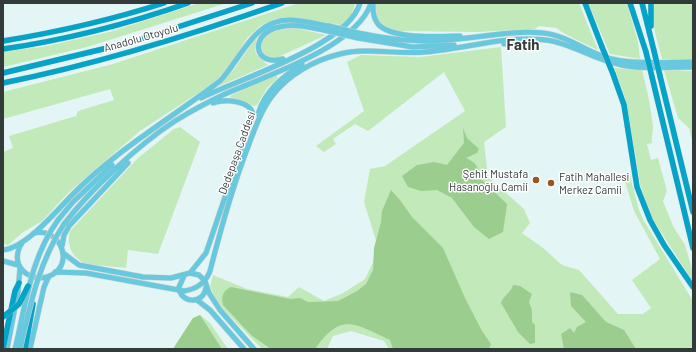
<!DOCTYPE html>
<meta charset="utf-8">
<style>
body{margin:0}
#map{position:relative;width:696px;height:352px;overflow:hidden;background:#e3f6f5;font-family:Barlow,sans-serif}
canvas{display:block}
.frame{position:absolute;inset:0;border:4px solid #333a3a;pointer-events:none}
</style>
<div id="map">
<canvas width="696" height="352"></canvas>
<div class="frame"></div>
</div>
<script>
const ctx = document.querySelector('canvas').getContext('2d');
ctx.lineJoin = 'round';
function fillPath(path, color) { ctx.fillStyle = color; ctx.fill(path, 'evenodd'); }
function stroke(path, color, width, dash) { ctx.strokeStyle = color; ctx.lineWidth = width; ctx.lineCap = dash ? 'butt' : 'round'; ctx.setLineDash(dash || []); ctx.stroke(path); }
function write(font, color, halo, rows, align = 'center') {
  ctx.font = font + ' Barlow,sans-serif'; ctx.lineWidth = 3; ctx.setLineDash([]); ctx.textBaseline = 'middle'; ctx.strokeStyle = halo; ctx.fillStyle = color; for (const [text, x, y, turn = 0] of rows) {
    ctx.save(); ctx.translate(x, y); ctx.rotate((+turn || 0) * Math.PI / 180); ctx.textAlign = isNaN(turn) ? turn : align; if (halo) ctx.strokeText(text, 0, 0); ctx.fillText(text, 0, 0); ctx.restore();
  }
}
fillPath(new Path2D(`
 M 199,3 L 227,3 L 87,47 L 3,67 L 3,51 L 43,47 L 113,31 Z
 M 299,3 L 355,3 C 354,13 349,18 341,25 L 289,17 L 274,19 L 260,26 L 247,38 L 230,65 L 215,82 L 140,131 L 69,192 L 42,221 L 22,233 L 8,245 L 3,244 L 3,152 L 13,148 L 9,136 L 76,116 L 78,111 L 114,100 L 110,89 L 3,119 L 3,92 L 113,64 Z
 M 376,3 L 579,3 L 598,50 C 590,46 560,33 557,28 L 539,26 L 535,29 L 477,32 L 401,31 L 389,30 L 377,20 Z
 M 588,3 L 627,3 L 638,42 L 640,59 L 610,54 Z
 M 653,3 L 693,3 L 693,60 L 662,59 C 658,42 650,21 653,3 Z
 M 296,28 L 326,35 L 274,59 L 266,57 L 262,53 L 261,42 C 269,30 282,29 296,28 Z
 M 257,36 C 255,55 252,51 268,65 L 219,86 L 235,68 Z
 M 501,47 L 506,127 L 484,142 L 488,177 L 524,209 L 530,223 L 522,233 L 543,248 L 562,265 L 579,270 L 618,314 L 643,314 L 651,308 L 632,280 L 660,259 L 634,211 L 624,178 L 630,176 L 639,210 L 644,221 L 693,301 L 693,349 L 389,349 L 384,341 L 351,331 L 333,336 L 327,349 L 262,349 L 225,311 L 215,298 L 210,286 L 213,275 L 247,289 L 288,297 L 299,287 L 324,301 L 343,293 L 365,279 L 379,250 L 364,202 L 370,169 L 385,166 L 465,111 L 444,72 L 368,131 L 355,124 L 333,139 L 336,144 L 324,152 L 316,146 L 364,111 L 347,62 L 361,55 L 420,57 Z
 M 614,68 L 642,70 C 647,89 651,108 653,127 C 653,133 651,137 652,143 L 647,144 L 651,160 L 658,158 L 667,191 L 663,201 L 673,226 L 685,245 L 693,273 L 693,282 L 652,218 L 640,185 L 629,117 L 625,97 Z
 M 664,70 L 693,71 L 693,144 L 689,128 L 678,118 Z
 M 276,75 L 278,78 L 267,88 L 257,105 L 254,106 L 230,97 L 230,96 Z
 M 180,127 L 200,142 L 158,254 L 128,250 L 126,268 C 117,267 88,265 82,262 C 70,255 67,242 70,231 L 138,158 L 174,129 Z
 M 200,315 L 210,323 L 228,349 L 173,349 L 193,318 Z`), '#c2e9b9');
fillPath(new Path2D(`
 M 463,128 L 467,138 L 479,149 L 477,153 L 466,158 C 476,163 479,166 478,176 L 507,204 L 503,232 L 489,239 L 474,227 L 452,198 L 437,190 L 421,191 L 408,187 L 402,176 L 417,165 L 434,162 L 447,165 L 464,143 Z
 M 391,190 L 400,200 L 412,217 L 443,248 L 465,298 L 482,331 L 491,344 L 489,349 L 393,349 L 390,340 C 354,323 341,312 315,349 L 271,349 L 251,335 L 223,305 C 221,296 223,291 231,287 L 290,299 L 300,298 L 308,302 L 338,301 L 357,291 L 366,284 L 373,270 L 374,248 L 381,222 L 382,211 Z
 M 513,285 L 520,286 L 532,294 L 529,302 L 532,310 L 532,322 L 535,325 L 535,343 L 530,344 L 518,332 L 501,303 C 503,296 511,293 513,285 Z
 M 570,292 L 582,295 L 606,322 L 624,330 L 636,349 L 564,349 L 561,334 L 570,328 L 574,333 L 577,327 L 586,322 L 571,306 Z
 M 200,315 L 222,349 L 173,349 L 193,318 Z`), '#9bcd8f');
const primary = new Path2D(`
 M 373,3 C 373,10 373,18 378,24 C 392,40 440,36 460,36
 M 358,33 C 388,39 416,43 446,40 C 478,38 511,30 543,33 C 565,35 584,50 605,57 C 627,65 669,62 693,62
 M 358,38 L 413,47 L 454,45
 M 504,44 L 519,44 L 524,48
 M 283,59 C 252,67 250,33 279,27 C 295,23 312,28 328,31
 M 201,98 C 239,79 349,45 360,3
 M 258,114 C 265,91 282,77 302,64
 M 58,220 L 73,202 L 112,165
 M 64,224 C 91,189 138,145 175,121 C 191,111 208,102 225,94 C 264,77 358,46 371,3
 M 22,243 C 6,268 35,287 55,273 C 74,258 57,227 34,233
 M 62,246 L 64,235 L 69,226 L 128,163
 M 3,250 C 25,248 56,212 71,196 C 115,151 170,119 220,81 C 241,59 253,20 289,20 C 303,20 316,24 329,26
 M 63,253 L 79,265 L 143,277 L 171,278 L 190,273 L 199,275 L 205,281 L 209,293 L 220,310 L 254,349
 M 3,261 L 18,265
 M 55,272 L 86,273 L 184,291 C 197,289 206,282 210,271 C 221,228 233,185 249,144 C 255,128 261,111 272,96 C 288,75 314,60 340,54 C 368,47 397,55 425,52 C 465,49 506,35 546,40 C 571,43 593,59 618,64 C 642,70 668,67 693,67
 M 190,273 L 206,253 L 253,115 C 251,100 225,99 213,103
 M 184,276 L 179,287 C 180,304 204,305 206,287
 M 197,300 L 210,310 L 244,349
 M 7,349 L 18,292 L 20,268
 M 30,349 L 44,287 L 49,276`);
const highway = new Path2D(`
 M 585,3 L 602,47
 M 630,3 L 646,52
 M 642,3 L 654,51
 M 651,3 L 651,26
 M 3,41 C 58,32 111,20 164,3
 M 3,49 C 66,40 128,24 188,3
 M 3,73 L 128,43 L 252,3
 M 613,74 L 624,105 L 637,187 L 650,220 L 664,245 L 693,287
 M 660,76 L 693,212
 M 652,77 L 693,248
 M 3,83 C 98,64 191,35 282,3
 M 3,348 L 15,291 L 19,283
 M 25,349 L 33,304`);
stroke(primary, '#d2d4d4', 6);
stroke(highway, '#d2d4d4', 6);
stroke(primary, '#68c8dd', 5);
stroke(highway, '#04a3c7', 5.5);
const primaryBridge = new Path2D(`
 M 329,26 L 358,33
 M 328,31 L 358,38
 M 15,349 C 26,304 30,259 58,220
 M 20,349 C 30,305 39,262 64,224`);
const highwayBridge = new Path2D(`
 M 602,47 L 613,74
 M 654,51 L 660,76
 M 646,52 L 652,77
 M 3,317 L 19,304 L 28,286`);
stroke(primaryBridge, '#d2d4d4', 6, []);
stroke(highwayBridge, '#d2d4d4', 6, []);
stroke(primaryBridge, '#68c8dd', 5);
stroke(highwayBridge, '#04a3c7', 5.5);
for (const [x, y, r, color] of [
 [536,180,4,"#96571f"],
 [551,183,4,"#96571f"]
]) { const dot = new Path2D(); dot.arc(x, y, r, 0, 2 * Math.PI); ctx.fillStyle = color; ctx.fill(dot); stroke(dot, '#fefffe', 1.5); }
write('11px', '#333a3a', '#fefffe', [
 ["Anadolu Otoyolu",141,38,-16],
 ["Dedepaşa Caddesi",237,153,-70]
]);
write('11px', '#333a3a', '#fefffe', [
 ["Şehit Mustafa",528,174],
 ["Hasanoğlu Camii",528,187],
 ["Fatih Mahallesi",559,177,"left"],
 ["Merkez Camii",559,190,"left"]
], 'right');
write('bold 15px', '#333a3a', '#fefffe', [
 ["Fatih",523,45]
]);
</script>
